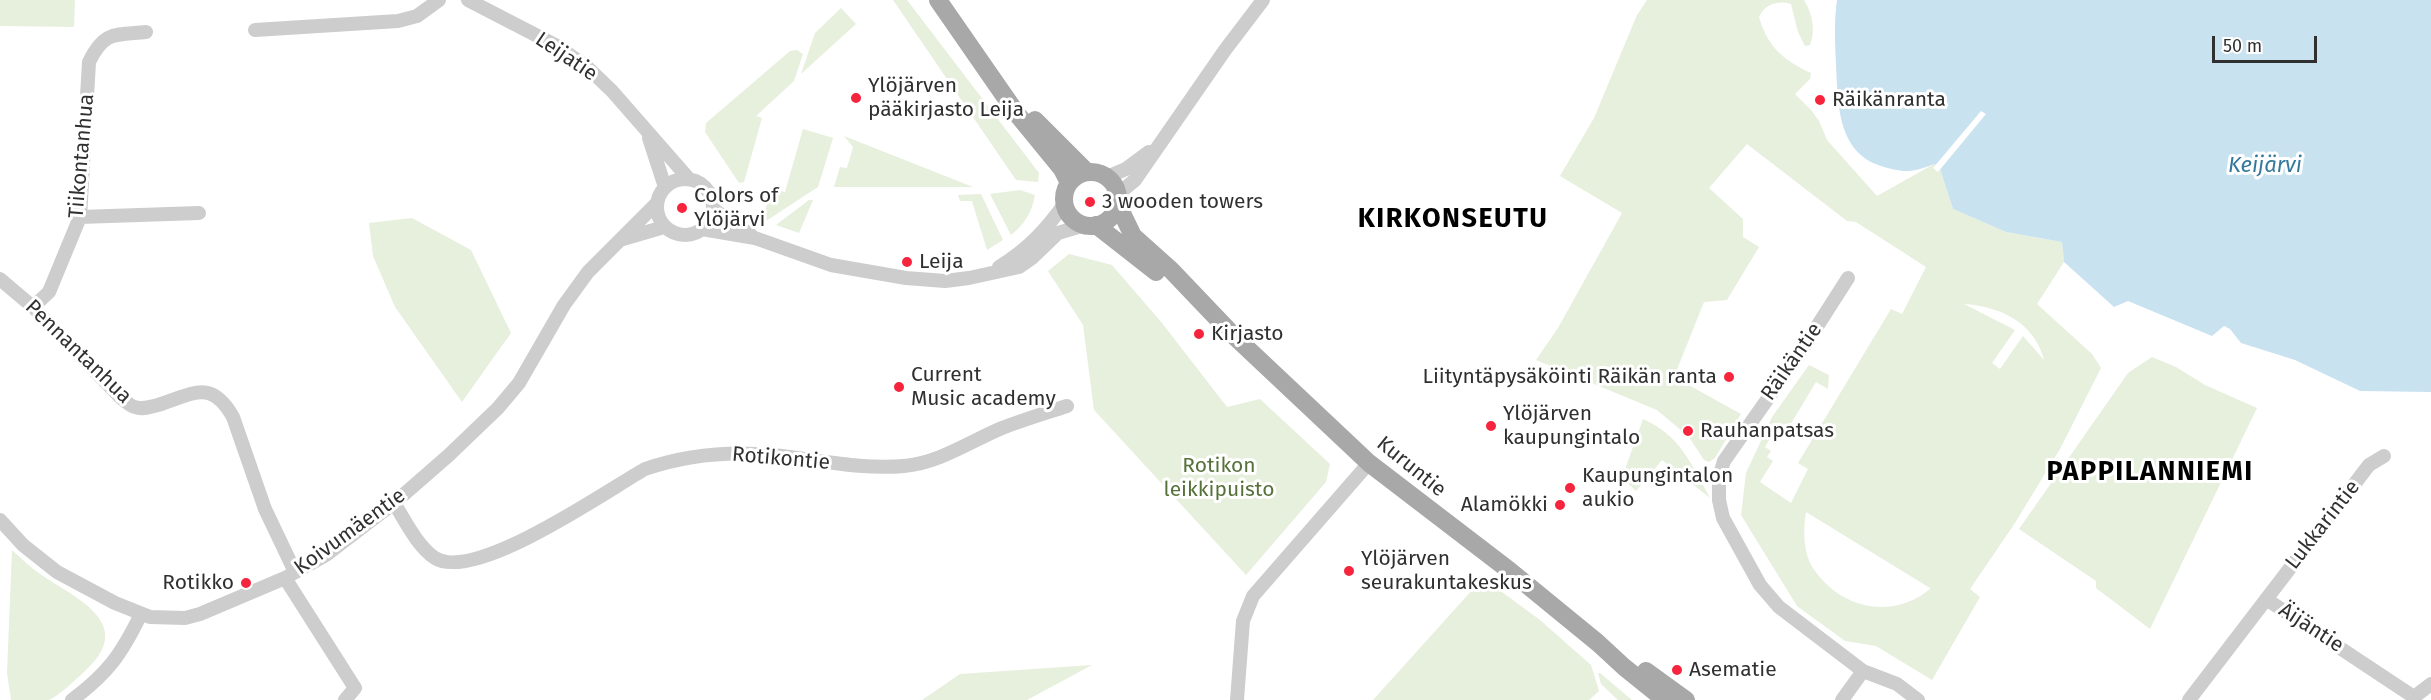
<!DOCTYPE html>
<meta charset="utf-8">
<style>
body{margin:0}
#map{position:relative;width:2431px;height:700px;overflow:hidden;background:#fff;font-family:"Fira Sans",sans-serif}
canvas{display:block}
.scale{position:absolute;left:2212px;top:36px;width:105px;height:27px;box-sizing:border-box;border:3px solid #303030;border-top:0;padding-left:8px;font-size:18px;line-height:21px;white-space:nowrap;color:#303030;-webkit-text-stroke:4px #fff;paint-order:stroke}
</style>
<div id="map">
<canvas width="2431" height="700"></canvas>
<div class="scale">50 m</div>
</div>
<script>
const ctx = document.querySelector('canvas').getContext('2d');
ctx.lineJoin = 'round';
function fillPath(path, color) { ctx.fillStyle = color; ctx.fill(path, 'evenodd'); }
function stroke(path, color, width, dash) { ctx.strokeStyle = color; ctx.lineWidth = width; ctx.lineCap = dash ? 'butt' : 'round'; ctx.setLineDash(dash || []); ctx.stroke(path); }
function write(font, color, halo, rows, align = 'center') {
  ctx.font = font + ' "Fira Sans",sans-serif'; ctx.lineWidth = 6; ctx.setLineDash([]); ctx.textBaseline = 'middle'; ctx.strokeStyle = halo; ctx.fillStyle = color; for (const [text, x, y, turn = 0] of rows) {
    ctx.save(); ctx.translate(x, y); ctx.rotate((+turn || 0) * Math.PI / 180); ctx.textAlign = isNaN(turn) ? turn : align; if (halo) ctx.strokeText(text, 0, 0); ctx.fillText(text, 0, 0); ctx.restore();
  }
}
fillPath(new Path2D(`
 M 0,0 L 75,0 L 74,27 L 0,26 Z
 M 893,0 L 907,0 L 1039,173 L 1038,182 L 1016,180 Z
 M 1647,0 L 1804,0 C 1812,13 1816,30 1810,45 L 1805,46 L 1798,32 L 1791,4 C 1778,0 1765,4 1759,17 C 1767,46 1784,61 1811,73 L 1810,79 L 1795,94 L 1812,111 L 1819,121 L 1827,140 L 1877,196 L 1934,164 L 1940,169 L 1953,209 L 2006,232 L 2062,242 L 2064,262 L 2037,304 L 2092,354 L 2101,368 L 2060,449 L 2015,523 L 1970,589 L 1980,597 L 1932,680 L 1876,646 L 1845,641 L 1797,606 L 1741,515 L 1746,473 L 1772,417 L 1809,365 L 1829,375 L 1828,389 L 1816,382 L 1781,440 L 1772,435 L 1765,447 L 1771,451 L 1767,457 L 1773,461 L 1760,482 L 1791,503 L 1808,469 L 1798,463 L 1891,309 L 1902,314 L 1926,267 L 1856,222 L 1847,221 L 1747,144 L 1709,188 L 1743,219 L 1743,237 L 1759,247 L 1727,300 L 1704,302 L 1674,377 L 1741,414 L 1715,458 L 1709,462 L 1704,460 L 1689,437 L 1657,410 L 1536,360 L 1558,328 L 1622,213 L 1560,176 L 1594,118 L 1637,15 ZM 1964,304 C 2000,306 2035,323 2044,360 L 2023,336 L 2000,369 L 1992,363 L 2015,330 ZM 1806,512 L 1930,588 L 1930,589 C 1893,620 1842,609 1815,571 C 1803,555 1803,531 1806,512 Z
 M 841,8 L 856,24 L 801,74 L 815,33 Z
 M 797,50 L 803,54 L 794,81 L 756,116 L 762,118 L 744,182 L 739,183 L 705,132 L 706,123 L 790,51 Z
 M 803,129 L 833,138 L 818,187 L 766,221 L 764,218 L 770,188 L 785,192 Z
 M 844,136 L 973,187 L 834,187 L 840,167 L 847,168 L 853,147 Z
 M 1020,190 L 1035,195 C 1032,212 1025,224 1011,235 L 990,194 Z
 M 981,194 L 1003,240 L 987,250 L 972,201 L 960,201 L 958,195 Z
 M 809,200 L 813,200 L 799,233 L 776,225 Z
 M 412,218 L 471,250 L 511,333 L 462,402 L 395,307 L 373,256 L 369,223 Z
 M 1069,254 L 1112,265 L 1162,323 L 1227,407 L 1260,399 L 1330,464 L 1326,482 L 1246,575 L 1094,410 L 1083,325 L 1048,271 Z
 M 2152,357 L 2176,367 L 2205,385 L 2257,408 L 2150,629 L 2096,588 L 2096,581 L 2019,529 L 2128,373 Z
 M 1643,419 C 1680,435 1692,465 1710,498 L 1662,460 L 1636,491 L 1622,478 Z
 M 12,550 C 21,558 30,567 40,574 C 77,599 138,624 84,672 C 76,679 57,698 48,700 C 37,700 22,700 11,700 L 7,673 Z
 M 1483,578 L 1540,620 L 1591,665 L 1599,691 L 1589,700 L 1373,700 Z
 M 1092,665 L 1027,700 L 922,700 L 960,674 Z
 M 1598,673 L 1600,673 L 1632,700 L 1618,700 L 1601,684 Z`), '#e7efdd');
fillPath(new Path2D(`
 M 1837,0 L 2431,0 L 2431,392 L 2360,391 L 2295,360 L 2241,343 L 2230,329 L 2224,326 L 2212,336 L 2128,301 L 2114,307 L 2064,262 L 2062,242 L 2006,232 L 1953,209 L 1940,169 L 1934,164 C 1912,173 1904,173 1881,166 C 1837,152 1838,103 1836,64 C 1835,42 1834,22 1837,0 Z`), '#c8e2f0');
fillPath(new Path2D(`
 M 1981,111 L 1986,114 L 1938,172 L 1933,168 Z`), '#fff');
stroke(new Path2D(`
 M 468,0 L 557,46 L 587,67 L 612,91 L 689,179
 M 255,30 L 398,21 L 417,16 L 439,0
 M 649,138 L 665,187
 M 1107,177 L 1126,169 L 1149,152
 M657 207a28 28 0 1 1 56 0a28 28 0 1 1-56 0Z
 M 1118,194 L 1135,180 L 1225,50 L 1263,0
 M 713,209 L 751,235
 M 80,217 L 199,213
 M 702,229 L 755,238 L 831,265 L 906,278 L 945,281 L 969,278 L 1019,267 L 1032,258 L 1058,233 L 1085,225
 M 623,239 L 664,227
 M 999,267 C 1027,250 1046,230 1065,203
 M 1848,278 L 1802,350 L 1724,461 L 1719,477 L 1719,500 L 1723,518 L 1760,585 L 1779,607 L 1863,671 L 1897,684 L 1918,700
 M 0,279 L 33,307 L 120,397 C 124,400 130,406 135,407 C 143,410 150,407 158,405 C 193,394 211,378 233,417 L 265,509 L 295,572
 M 33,307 L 49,292 L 80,217 L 89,62 C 104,31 114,35 146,32
 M 394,503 C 405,520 417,546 435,558 C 475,583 606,491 645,469 C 686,455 729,451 772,455 C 816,459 860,470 904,466 C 939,463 971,441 1002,428 C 1023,420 1046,413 1067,406
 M 0,520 L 23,545 L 57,572 L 115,603 L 150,617 L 185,618 L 200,614 L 285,578 L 326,555 L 394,503 L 449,455 L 498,408 L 519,383 L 564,305 L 588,272 L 657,203
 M 285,578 L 355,688 L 345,700
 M 2266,599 L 2414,697 L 2431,684
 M 72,700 C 108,673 121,655 141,614
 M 1237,700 L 1243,621 L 1253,596 L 1369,463
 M 1842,700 L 1863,671
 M 2189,700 L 2369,465 L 2384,456`), '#cdcdcd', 14);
stroke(new Path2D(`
 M 938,0 L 1017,114 L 1062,169 L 1069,183
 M 1035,120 L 1087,172
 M1064 199a27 27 0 1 1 54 0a27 27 0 1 1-54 0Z
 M 1118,205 L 1133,236 L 1171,270 L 1233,335 L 1369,463 L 1510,571 L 1598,643 L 1624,667 L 1665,700
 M 1096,225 L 1156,272
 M 1646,671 L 1686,700`), '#a8a8a8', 18);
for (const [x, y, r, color] of [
 [856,98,6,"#f6243d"],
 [1820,100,6,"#f6243d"],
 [1090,202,6,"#f6243d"],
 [682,208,6,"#f6243d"],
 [907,262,6,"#f6243d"],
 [1199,334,6,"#f6243d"],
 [1729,377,6,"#f6243d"],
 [899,387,6,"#f6243d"],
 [1491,426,6,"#f6243d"],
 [1688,431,6,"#f6243d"],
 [1570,488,6,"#f6243d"],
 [1560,505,6,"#f6243d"],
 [1349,571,6,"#f6243d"],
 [246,583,6,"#f6243d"],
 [1677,670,6,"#f6243d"]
]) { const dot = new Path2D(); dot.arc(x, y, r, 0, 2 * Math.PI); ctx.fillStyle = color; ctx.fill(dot); stroke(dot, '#fff', 2); }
write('21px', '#303030', '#fff', [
 ["Leijatie",566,57,34],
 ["Tiikontanhua",82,156,-85],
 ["Pennantanhua",78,352,44],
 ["Räikäntie",1792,362,-55],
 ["Rotikontie",781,459,5],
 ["Kuruntie",1411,467,39],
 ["Lukkarintie",2323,525,-52],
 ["Koivumäentie",350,532,-36],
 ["Äijäntie",2311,628,33]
]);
write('21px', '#303030', '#fff', [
 ["Ylöjärven",868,86],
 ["pääkirjasto Leija",868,110],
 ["Räikänranta",1832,100],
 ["Colors of",694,196],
 ["Ylöjärvi",694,220],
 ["3 wooden towers",1102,202],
 ["Leija",919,262],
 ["Kirjasto",1211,334],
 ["Current",911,375],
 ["Music academy",911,399],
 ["Liityntäpysäköinti Räikän ranta",1717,377,"right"],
 ["Ylöjärven",1503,414],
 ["kaupungintalo",1503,438],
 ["Rauhanpatsas",1700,431],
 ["Kaupungintalon",1582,476],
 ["aukio",1582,500],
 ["Alamökki",1548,505,"right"],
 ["Ylöjärven",1361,559],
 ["seurakuntakeskus",1361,583],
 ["Rotikko",234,583,"right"],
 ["Asematie",1689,670]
], 'left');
write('21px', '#567139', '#fff', [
 ["Rotikon",1219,466],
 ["leikkipuisto",1219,490]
]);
write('italic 22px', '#35799c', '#fff', [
 ["Keijärvi",2265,166]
]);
ctx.letterSpacing = '1.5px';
write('bold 27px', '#000', '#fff', [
 ["KIRKONSEUTU",1453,219],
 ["PAPPILANNIEMI",2150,472]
]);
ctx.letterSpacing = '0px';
</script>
